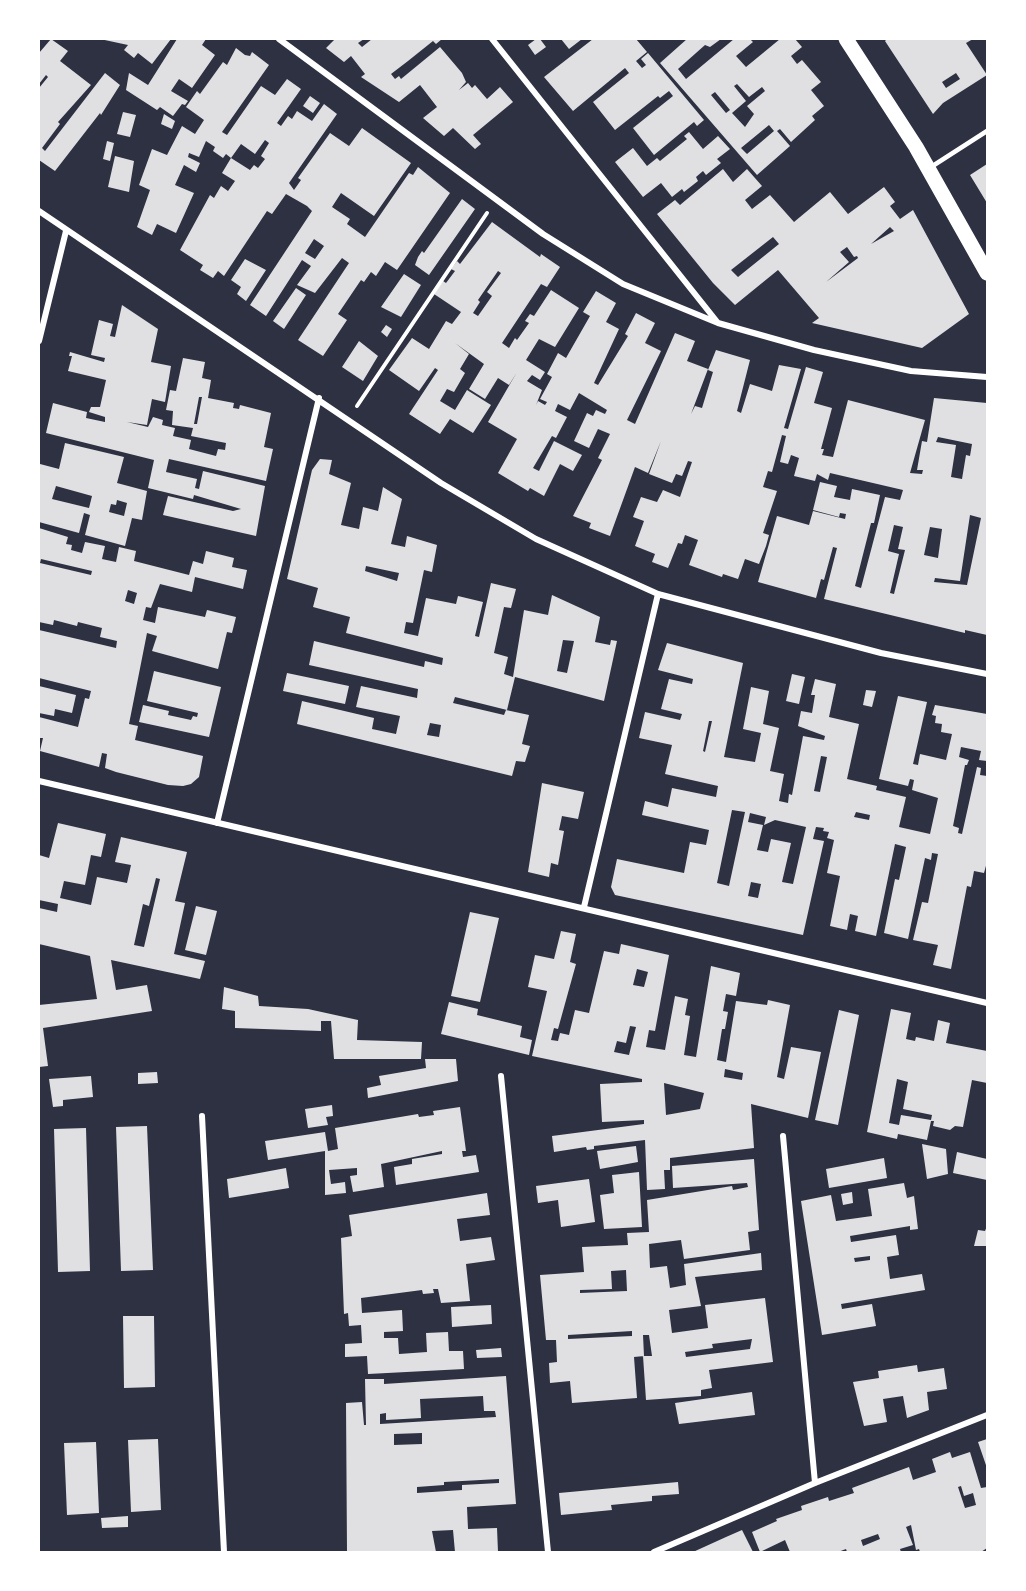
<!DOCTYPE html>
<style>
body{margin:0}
#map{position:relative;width:1026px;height:1591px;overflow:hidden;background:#2d3142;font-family:"Titillium Web",sans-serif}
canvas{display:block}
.frame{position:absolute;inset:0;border:40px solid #fff;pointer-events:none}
</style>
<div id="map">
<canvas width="1026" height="1591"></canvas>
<div class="frame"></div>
</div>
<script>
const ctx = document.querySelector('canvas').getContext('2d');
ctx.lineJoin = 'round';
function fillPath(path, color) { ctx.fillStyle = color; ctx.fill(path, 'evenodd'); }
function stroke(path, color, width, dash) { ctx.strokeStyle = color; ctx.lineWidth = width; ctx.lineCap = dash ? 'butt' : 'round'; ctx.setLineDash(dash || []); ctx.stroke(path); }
fillPath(new Path2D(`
 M 51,39 L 68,51 L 60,61 L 91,85 L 58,122 L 60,124 L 42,148 L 45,151 L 105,73 L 120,85 L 101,115 L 100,113 L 55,171 L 39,160 L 39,88 L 48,77 L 46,75 L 39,84 L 39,53 Z
 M 100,39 L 171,39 L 152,64 L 138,53 L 134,58 L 124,50 L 128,45 Z
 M 177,39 L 206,39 L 202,45 L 215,55 L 192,88 L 179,79 L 171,91 L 188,101 L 185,105 L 182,104 L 173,116 L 160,107 L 157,110 L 126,90 L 129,73 L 148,85 Z
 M 335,39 L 364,39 L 358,43 L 362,47 L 372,39 L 442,39 L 436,44 L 433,41 L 408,61 L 391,74 L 395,79 L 399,76 L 401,79 L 440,47 L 462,73 L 466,82 L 459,90 L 468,83 L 472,88 L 475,85 L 487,99 L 500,87 L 513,102 L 473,135 L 481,144 L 475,149 L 453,128 L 444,136 L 423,118 L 437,107 L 420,85 L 399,102 L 361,77 L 365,74 L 351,56 L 344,62 L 326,48 Z
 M 536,39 L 540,39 L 546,47 L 535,55 L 528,45 Z
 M 561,39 L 582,39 L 569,49 Z
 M 593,39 L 636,39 L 647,52 L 636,61 L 642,68 L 646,65 L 641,59 L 648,53 L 704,120 L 697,126 L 694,122 L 654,155 L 633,128 L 673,96 L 669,91 L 660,98 L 658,96 L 615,130 L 593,102 L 629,73 L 625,68 L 573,111 L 544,77 Z
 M 687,39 L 721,39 L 710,47 L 705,45 L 678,69 L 686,79 L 734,39 L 750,39 L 753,42 L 736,56 L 746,67 L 780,39 L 795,39 L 802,47 L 791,56 L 797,64 L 802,60 L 821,82 L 811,90 L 824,106 L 812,116 L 815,120 L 791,142 L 780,129 L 777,131 L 790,146 L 757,175 L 660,63 ZM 737,84 L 749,97 L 762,87 L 765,91 L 747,106 L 754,114 L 745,127 L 732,113 L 746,101 L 734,86 ZM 715,92 L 730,110 L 726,113 L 711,95 ZM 769,125 L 774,131 L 747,154 L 741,148 Z
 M 887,39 L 973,39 L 966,43 L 987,75 L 943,103 L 933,114 L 885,41 ZM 956,73 L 960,79 L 946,88 L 942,82 Z
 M 236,48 L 245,55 L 250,56 L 252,52 L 269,65 L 222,132 L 227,135 L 261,86 L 275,95 L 287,79 L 301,89 L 277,123 L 281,126 L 288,116 L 292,119 L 297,111 L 312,121 L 324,104 L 337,114 L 289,183 L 294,190 L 301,180 L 298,178 L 330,133 L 349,146 L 362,128 L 411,163 L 374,216 L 341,193 L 332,207 L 350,219 L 347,224 L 365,237 L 409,173 L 413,175 L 418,167 L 450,193 L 397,270 L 385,262 L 376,276 L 371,272 L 364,282 L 361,280 L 338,314 L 347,320 L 323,356 L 298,340 L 349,263 L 342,258 L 315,293 L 297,285 L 311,266 L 302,260 L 266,316 L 250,305 L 312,211 L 307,206 L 286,194 L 272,214 L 267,211 L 224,276 L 218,271 L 213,278 L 200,270 L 203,265 L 180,250 L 210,195 L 214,198 L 221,186 L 228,191 L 235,181 L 222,173 L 231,158 L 226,154 L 223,158 L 213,151 L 215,147 L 206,141 L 199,157 L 189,153 L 188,157 L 200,163 L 196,172 L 184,165 L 175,185 L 194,193 L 176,233 L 157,224 L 152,235 L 137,227 L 150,190 L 139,185 L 152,149 L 167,155 L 182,126 L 195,134 L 204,120 L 186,107 L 197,91 L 200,94 L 223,62 L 227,65 ZM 265,140 L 269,143 L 261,156 L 265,159 L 258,168 L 254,165 L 250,170 L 231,158 L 241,144 L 255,154 ZM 314,239 L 324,246 L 315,259 L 305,253 Z
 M 310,96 L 320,103 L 313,113 L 303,106 Z
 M 123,112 L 136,115 L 130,137 L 117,134 Z
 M 164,114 L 175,121 L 172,129 L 161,124 Z
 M 689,132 L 703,149 L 718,136 L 730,149 L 717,159 L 721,163 L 706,175 L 703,171 L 696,177 L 698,181 L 684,192 L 682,189 L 672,197 L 661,183 L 643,197 L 615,162 L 633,148 L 647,166 L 657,158 L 660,161 L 687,139 L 684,136 Z
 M 107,141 L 114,143 L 110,161 L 103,159 Z
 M 115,156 L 134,161 L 129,192 L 108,187 Z
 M 987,164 L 987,203 L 970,175 Z
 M 723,169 L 733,182 L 747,169 L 762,186 L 745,200 L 752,209 L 770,195 L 794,222 L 830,192 L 848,214 L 884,187 L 895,202 L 890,206 L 900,219 L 913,210 L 969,314 L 922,348 L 812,323 L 819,318 L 778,270 L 735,305 L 713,283 L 657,214 L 675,200 L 680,205 ZM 890,227 L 894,231 L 871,244 ZM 773,237 L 779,244 L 738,277 L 731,270 ZM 847,247 L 854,257 L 857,256 L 858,258 L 826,282 L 849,262 L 840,252 Z
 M 462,199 L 475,209 L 429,275 L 415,265 L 418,257 L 422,251 L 424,253 Z
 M 492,222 L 540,257 L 541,254 L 560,267 L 547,287 L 541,284 L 502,343 L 509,348 L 515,338 L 517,340 L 529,323 L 525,321 L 530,314 L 534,316 L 551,290 L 579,308 L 555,347 L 539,339 L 526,360 L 545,372 L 540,380 L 532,375 L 527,381 L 542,390 L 536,405 L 538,401 L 545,405 L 547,402 L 540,399 L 552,377 L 547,374 L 558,353 L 566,358 L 590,316 L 583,312 L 596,291 L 616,303 L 606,322 L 619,329 L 594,383 L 598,385 L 628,336 L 625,334 L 636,313 L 655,323 L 645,343 L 661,351 L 627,420 L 635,424 L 675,333 L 695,341 L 687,361 L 708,369 L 691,414 L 695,406 L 702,408 L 713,372 L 708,370 L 716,350 L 750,360 L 737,411 L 741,413 L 750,384 L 772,391 L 779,365 L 801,369 L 784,428 L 788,429 L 806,367 L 823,372 L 814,403 L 832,408 L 821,449 L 824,449 L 822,455 L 833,457 L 848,400 L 925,420 L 910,473 L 922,474 L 923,470 L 917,470 L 922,441 L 927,442 L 934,398 L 987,403 L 987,635 L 965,630 L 965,633 L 824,599 L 837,548 L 833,547 L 824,580 L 821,579 L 816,598 L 758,582 L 777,516 L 809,525 L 813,511 L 845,519 L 846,514 L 840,513 L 839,517 L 813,510 L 820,482 L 837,486 L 834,497 L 850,500 L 852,489 L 880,495 L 874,523 L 871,523 L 855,586 L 861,588 L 885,497 L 900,500 L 903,490 L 830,473 L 828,480 L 817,474 L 815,481 L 794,476 L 799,458 L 791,455 L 788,464 L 780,462 L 786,436 L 782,435 L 772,472 L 768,471 L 763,487 L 777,491 L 763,533 L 769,535 L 766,546 L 759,564 L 745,559 L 738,579 L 723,574 L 722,577 L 689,565 L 698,540 L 685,535 L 682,544 L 678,543 L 668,568 L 652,562 L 655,554 L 635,546 L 644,521 L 633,517 L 641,497 L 657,502 L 663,490 L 680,497 L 692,462 L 688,461 L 682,476 L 676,474 L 672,483 L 649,474 L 661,441 L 648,473 L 635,467 L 610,536 L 589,528 L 591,523 L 573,516 L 602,460 L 598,458 L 610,434 L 598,429 L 589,448 L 574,441 L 587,413 L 593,416 L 596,410 L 605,414 L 607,410 L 579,393 L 570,410 L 558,404 L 555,411 L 567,417 L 556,438 L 552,436 L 533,468 L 539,471 L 554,441 L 582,455 L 573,471 L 560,464 L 544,496 L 530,488 L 528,491 L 498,473 L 517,439 L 488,422 L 517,372 L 509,385 L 498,378 L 485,399 L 469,389 L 484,364 L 455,343 L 469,354 L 460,369 L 465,373 L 454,392 L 447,389 L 440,401 L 455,410 L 467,390 L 491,405 L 473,433 L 450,419 L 440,434 L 409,414 L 438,370 L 435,368 L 419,391 L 389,370 L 412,338 L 429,349 L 446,321 L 452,324 L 461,312 L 434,294 L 443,281 L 446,283 L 455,271 L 451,269 L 457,261 L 460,264 ZM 498,271 L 501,273 L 487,292 L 492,296 L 478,316 L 473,313 L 480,302 L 478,300 ZM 938,437 L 972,444 L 970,456 L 966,455 L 962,479 L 951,477 L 956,445 L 936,442 ZM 970,515 L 981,518 L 967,585 L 934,582 L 935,578 L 960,581 ZM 894,525 L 903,527 L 898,549 L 905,550 L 894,594 L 890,593 L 899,554 L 888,551 ZM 930,527 L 942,529 L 938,558 L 924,555 Z
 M 245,259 L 266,270 L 246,301 L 237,294 L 241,287 L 231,280 Z
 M 404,274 L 421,285 L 401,317 L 381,307 Z
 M 296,288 L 306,295 L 284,329 L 273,321 Z
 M 122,305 L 158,329 L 151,362 L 171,366 L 165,402 L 152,399 L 147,425 L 127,422 L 148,427 L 153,417 L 163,420 L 162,425 L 175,428 L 173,436 L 191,440 L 189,449 L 216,456 L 218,449 L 225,450 L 226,443 L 191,436 L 193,428 L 172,425 L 173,411 L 166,410 L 170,390 L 176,391 L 183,358 L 205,362 L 202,378 L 211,380 L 208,398 L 234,403 L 233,408 L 239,409 L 240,405 L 271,413 L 264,447 L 273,449 L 266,481 L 169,459 L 166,472 L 197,479 L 195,488 L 199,489 L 203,471 L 265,486 L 256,536 L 163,515 L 168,496 L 233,511 L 241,509 L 194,495 L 193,499 L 148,488 L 154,460 L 46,433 L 53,403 L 87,412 L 86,418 L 105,422 L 105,417 L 89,412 L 91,407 L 100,407 L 106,380 L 68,371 L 72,356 L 69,356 L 70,352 L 104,362 L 105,358 L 91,355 L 99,320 L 113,324 L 110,336 L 115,337 ZM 199,397 L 202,397 L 197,424 L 194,424 Z
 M 386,325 L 392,329 L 387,337 L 381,332 Z
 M 359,341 L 378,356 L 363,381 L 342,367 Z
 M 65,443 L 124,457 L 117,483 L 147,491 L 142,520 L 132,518 L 125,546 L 85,535 L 90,515 L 84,513 L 79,533 L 39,522 L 40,464 L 59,469 ZM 56,486 L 92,496 L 89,508 L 52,499 ZM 117,500 L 127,503 L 124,516 L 109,512 L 111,504 L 116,505 Z
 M 320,459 L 332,460 L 329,474 L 351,483 L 341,525 L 359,529 L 363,507 L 378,511 L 383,487 L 402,499 L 391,544 L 405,547 L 407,536 L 437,545 L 432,572 L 424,570 L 413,623 L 406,622 L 404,633 L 418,636 L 426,598 L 456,604 L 458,596 L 483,602 L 475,636 L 479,637 L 491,583 L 516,589 L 511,608 L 504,607 L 494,653 L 508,657 L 504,674 L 513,677 L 524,610 L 548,615 L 552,595 L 600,617 L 595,642 L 610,645 L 611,640 L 617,641 L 604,701 L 515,677 L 507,710 L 455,697 L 453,703 L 504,715 L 506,710 L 529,715 L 522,744 L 530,746 L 525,762 L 516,761 L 512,776 L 297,724 L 302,701 L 374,718 L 372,729 L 396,734 L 400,716 L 356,707 L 361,686 L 417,698 L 418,689 L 309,665 L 314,641 L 424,667 L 425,661 L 442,665 L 443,658 L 346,633 L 350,617 L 313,607 L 318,588 L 287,579 L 312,470 ZM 366,566 L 399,573 L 397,581 L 365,571 ZM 563,640 L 574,641 L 567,673 L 557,671 ZM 430,723 L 441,725 L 439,737 L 427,735 Z
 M 39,528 L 68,537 L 66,544 L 72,545 L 71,550 L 82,553 L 85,542 L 105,546 L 102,559 L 116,562 L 119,547 L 136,551 L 134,561 L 189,575 L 193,561 L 203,564 L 206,551 L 234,558 L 232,567 L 247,570 L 243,589 L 195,577 L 192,592 L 160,584 L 151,608 L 146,607 L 143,620 L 155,623 L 158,607 L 205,617 L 207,610 L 236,617 L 232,633 L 227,632 L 218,669 L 152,651 L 157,636 L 147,633 L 129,724 L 138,726 L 135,740 L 203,756 L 199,777 L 191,784 L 183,786 L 168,785 L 116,772 L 105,768 L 107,754 L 102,753 L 99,767 L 40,751 L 43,738 L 39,738 L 39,717 L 78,727 L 85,698 L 89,699 L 91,691 L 39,678 L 39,630 L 116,648 L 117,641 L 100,637 L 102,628 L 78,622 L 77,626 L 54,620 L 53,625 L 39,622 ZM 41,559 L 92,571 L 91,575 L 40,563 ZM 128,590 L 137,593 L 134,604 L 125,601 Z
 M 667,643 L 743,663 L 724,757 L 755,762 L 761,733 L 743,729 L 751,687 L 769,691 L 763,724 L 779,728 L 770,771 L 784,774 L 779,801 L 788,803 L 789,794 L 792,795 L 803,736 L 824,740 L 825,736 L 798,726 L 801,711 L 812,713 L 815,695 L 811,695 L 815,679 L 836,684 L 829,717 L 859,724 L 847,779 L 877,786 L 876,790 L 906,797 L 899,827 L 930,834 L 938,798 L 912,790 L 914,780 L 910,779 L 908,786 L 879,779 L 898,696 L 927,702 L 913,764 L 918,765 L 920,754 L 946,760 L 952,734 L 941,732 L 942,724 L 935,723 L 936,716 L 932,715 L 935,705 L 987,714 L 987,761 L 979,760 L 981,751 L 961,747 L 959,757 L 969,760 L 967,765 L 965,765 L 953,826 L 959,828 L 958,833 L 962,834 L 977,767 L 981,768 L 980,775 L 987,776 L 987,862 L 984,873 L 974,871 L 971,887 L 967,886 L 951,969 L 933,965 L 938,945 L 913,940 L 922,902 L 928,903 L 938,854 L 932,853 L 931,860 L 925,858 L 908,939 L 884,933 L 895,879 L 899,880 L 906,847 L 895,844 L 876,936 L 855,931 L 858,916 L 850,914 L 847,930 L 830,926 L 840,876 L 827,873 L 834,840 L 827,838 L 829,832 L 823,831 L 824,828 L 816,827 L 813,839 L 824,841 L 803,935 L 615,895 L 611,887 L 617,859 L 684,873 L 690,842 L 706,845 L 709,830 L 642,815 L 645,801 L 668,807 L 672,788 L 716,797 L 718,786 L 665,774 L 672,745 L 639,738 L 645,712 L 680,720 L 682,714 L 661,709 L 669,679 L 692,684 L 693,679 L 658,670 ZM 709,721 L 712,721 L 705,752 L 703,751 ZM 821,756 L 827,757 L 820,792 L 814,791 ZM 732,810 L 745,812 L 729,886 L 717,883 ZM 856,812 L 870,815 L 869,820 L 854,817 ZM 750,813 L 766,817 L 764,825 L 775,820 L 806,827 L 793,884 L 782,882 L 791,843 L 771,839 L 768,852 L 757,850 L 763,825 L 748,822 ZM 751,882 L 761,884 L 758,898 L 748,896 Z
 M 154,671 L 221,687 L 209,737 L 139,722 L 143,705 L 169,711 L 168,715 L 191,720 L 193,716 L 197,717 L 198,713 L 147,701 Z
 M 287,673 L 349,686 L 345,704 L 283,691 Z
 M 792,674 L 805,677 L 799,704 L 786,701 Z
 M 39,686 L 76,695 L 72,713 L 55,709 L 54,716 L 39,713 Z
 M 866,690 L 876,691 L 872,707 L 863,705 Z
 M 542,783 L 584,792 L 578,819 L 562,816 L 559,830 L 564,831 L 558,865 L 551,863 L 549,877 L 528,872 Z
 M 58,823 L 106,834 L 101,857 L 91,855 L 85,885 L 64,881 L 60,898 L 91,905 L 97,877 L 127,883 L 131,865 L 115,862 L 121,837 L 187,852 L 175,901 L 185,903 L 174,954 L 205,961 L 200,979 L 111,960 L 116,990 L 147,985 L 152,1011 L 43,1028 L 48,1066 L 39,1067 L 39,1005 L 97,999 L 90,956 L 39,944 L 39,908 L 57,912 L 58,904 L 39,900 L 39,855 L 49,858 ZM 156,878 L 160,879 L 144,947 L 134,945 L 143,904 L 149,906 Z
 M 196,906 L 217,911 L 206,955 L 185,950 Z
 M 470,912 L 499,918 L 480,1002 L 451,996 Z
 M 561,931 L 576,934 L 570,962 L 576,964 L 558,1029 L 554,1028 L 551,1040 L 558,1041 L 560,1033 L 569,1035 L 575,1010 L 589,1013 L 604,951 L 619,954 L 621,944 L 669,955 L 655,1031 L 649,1030 L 646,1047 L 665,1050 L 675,996 L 688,999 L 685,1015 L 690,1016 L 684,1055 L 696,1057 L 711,966 L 740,973 L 736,996 L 726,994 L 723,1011 L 728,1012 L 725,1029 L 722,1029 L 717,1060 L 726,1062 L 736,1001 L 767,1005 L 768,1000 L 790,1005 L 777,1077 L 784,1079 L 791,1047 L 821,1052 L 808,1118 L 751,1104 L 754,1148 L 670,1158 L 670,1170 L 664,1170 L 665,1189 L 647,1190 L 645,1140 L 594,1146 L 594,1149 L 587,1150 L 586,1147 L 554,1152 L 552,1136 L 644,1124 L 644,1120 L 602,1122 L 600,1084 L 642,1082 L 642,1079 L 532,1056 L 547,991 L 528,987 L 535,955 L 554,959 ZM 637,969 L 648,972 L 644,987 L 633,985 ZM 630,1026 L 636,1027 L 629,1055 L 614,1052 L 617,1041 L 626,1043 ZM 725,1069 L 743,1073 L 742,1080 L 724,1077 ZM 664,1083 L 704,1093 L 700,1109 L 666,1115 Z
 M 224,987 L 258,996 L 259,1006 L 308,1009 L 358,1020 L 357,1040 L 422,1042 L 421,1059 L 334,1059 L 331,1021 L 321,1021 L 321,1031 L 235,1028 L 235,1011 L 222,1009 Z
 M 449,1002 L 478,1009 L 477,1015 L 522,1026 L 520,1037 L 532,1040 L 529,1055 L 441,1034 Z
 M 891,1009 L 911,1013 L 906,1039 L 915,1041 L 916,1037 L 934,1041 L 938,1020 L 950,1023 L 946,1043 L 987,1051 L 987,1083 L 972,1080 L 963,1127 L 955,1126 L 950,1130 L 933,1126 L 934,1121 L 931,1121 L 927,1140 L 898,1134 L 897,1139 L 867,1132 ZM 897,1079 L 908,1082 L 903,1109 L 932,1115 L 931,1120 L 901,1115 L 899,1125 L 889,1123 Z
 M 839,1010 L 859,1015 L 838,1125 L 815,1120 Z
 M 425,1059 L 456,1059 L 458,1081 L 368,1098 L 367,1088 L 381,1085 L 379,1076 L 426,1068 Z
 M 157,1072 L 158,1083 L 138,1084 L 138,1073 Z
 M 91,1076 L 93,1097 L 63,1100 L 63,1106 L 53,1107 L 49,1079 Z
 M 332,1105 L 333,1116 L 326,1117 L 328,1125 L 308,1128 L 305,1109 Z
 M 460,1107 L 466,1151 L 462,1151 L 463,1157 L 476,1155 L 479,1172 L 396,1185 L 394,1167 L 412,1164 L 412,1159 L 442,1154 L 442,1151 L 381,1164 L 384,1187 L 353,1192 L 350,1176 L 357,1175 L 357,1168 L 329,1170 L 331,1184 L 345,1182 L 346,1193 L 325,1195 L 325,1151 L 268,1160 L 265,1141 L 325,1132 L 328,1151 L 338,1149 L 335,1128 L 418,1114 L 419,1117 L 434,1115 L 433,1111 Z
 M 147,1126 L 153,1270 L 121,1271 L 116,1127 Z
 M 86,1128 L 90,1271 L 58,1272 L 54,1129 Z
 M 922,1144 L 946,1149 L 948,1174 L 927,1179 Z
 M 636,1146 L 638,1162 L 600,1169 L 597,1151 Z
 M 957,1152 L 987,1159 L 987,1180 L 953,1173 Z
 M 884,1158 L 887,1178 L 829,1188 L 826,1169 Z
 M 754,1159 L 759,1230 L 748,1232 L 750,1250 L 684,1259 L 681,1240 L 649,1244 L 650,1268 L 667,1266 L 670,1288 L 686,1285 L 684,1264 L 761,1253 L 762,1270 L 695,1277 L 701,1306 L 669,1310 L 672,1333 L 708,1328 L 705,1305 L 765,1298 L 773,1362 L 709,1370 L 712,1388 L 701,1390 L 701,1396 L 646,1400 L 643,1356 L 652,1356 L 649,1335 L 643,1335 L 644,1356 L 634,1357 L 637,1398 L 572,1403 L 570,1381 L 550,1383 L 549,1363 L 557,1362 L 556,1340 L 546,1340 L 540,1275 L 584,1272 L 582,1247 L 628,1245 L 627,1233 L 649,1232 L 647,1200 L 732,1186 L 733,1190 L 748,1187 L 747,1183 L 673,1188 L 672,1166 ZM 626,1270 L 627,1291 L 580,1293 L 580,1290 L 612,1289 L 611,1271 ZM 632,1331 L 632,1336 L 568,1339 L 568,1335 ZM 752,1339 L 750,1349 L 686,1357 L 685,1352 L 713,1348 L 712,1344 Z
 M 286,1168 L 289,1188 L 229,1198 L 227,1179 Z
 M 639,1172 L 642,1227 L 604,1229 L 600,1195 L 614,1193 L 612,1175 Z
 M 589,1179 L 595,1222 L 561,1227 L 558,1200 L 538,1203 L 536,1186 Z
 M 904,1183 L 907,1198 L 914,1196 L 918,1229 L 910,1230 L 910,1226 L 850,1236 L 851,1242 L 896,1235 L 899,1255 L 887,1257 L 890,1279 L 922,1274 L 925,1290 L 841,1304 L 842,1309 L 872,1304 L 876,1326 L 822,1335 L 801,1201 L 831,1195 L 836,1221 L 872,1216 L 868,1189 ZM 870,1256 L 870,1260 L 855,1262 L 854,1258 Z
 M 852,1192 L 853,1203 L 843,1205 L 841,1194 Z
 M 487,1193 L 490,1215 L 457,1219 L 460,1241 L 491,1237 L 495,1260 L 466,1264 L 470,1301 L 441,1303 L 438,1289 L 433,1289 L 434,1293 L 423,1294 L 422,1290 L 361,1298 L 362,1313 L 402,1310 L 403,1331 L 384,1332 L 384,1338 L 398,1338 L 399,1354 L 427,1352 L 426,1333 L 448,1332 L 449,1351 L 463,1351 L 464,1369 L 368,1374 L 367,1356 L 345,1357 L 345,1344 L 362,1343 L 361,1325 L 349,1326 L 348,1313 L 344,1314 L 341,1238 L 352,1236 L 349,1215 Z
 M 987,1226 L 987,1246 L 974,1246 L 978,1230 L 985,1231 Z
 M 491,1305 L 492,1324 L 452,1327 L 451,1307 Z
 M 123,1316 L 154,1316 L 155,1387 L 124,1388 Z
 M 501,1348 L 502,1357 L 477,1358 L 476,1350 Z
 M 917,1365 L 918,1372 L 944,1368 L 947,1389 L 927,1392 L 929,1410 L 907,1418 L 903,1396 L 883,1399 L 887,1422 L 864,1426 L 853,1382 L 879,1378 L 878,1371 Z
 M 506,1376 L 516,1504 L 467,1507 L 468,1529 L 497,1528 L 498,1552 L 455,1552 L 453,1530 L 432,1531 L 436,1552 L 347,1552 L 346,1403 L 362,1402 L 364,1425 L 366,1425 L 365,1379 L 384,1379 L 384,1384 ZM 483,1396 L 484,1411 L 495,1411 L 496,1417 L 380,1424 L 380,1414 L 386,1413 L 386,1420 L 421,1418 L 420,1399 ZM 422,1433 L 422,1444 L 394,1445 L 394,1434 ZM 499,1479 L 499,1483 L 462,1485 L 462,1490 L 417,1493 L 417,1487 L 444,1485 L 444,1482 Z
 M 752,1392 L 755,1415 L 679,1424 L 675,1403 Z
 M 158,1439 L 161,1510 L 131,1512 L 128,1440 Z
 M 987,1439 L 987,1468 L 978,1442 Z
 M 96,1442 L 99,1513 L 67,1515 L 64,1443 Z
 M 950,1452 L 952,1458 L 970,1452 L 981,1488 L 987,1487 L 987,1548 L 981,1552 L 920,1552 L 919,1549 L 916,1550 L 911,1525 L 906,1527 L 913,1545 L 900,1549 L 901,1552 L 847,1552 L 846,1549 L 838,1552 L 790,1552 L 785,1540 L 760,1552 L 752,1532 L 777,1521 L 776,1519 L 802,1510 L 801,1506 L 828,1497 L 829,1501 L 854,1493 L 852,1488 L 909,1467 L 913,1480 L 936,1472 L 932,1459 ZM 961,1486 L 964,1496 L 973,1493 L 976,1505 L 965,1508 L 958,1487 ZM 878,1534 L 880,1539 L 863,1546 L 861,1540 Z
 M 678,1482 L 679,1494 L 652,1496 L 652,1501 L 611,1505 L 612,1510 L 561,1515 L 559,1493 Z
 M 128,1516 L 128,1527 L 102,1528 L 101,1518 Z
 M 742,1530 L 753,1552 L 693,1552 L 726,1537 Z`), '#e0e0e3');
stroke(new Path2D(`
 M 357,406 L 487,213`), '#fff', 4);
stroke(new Path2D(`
 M 931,167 L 987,131`), '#fff', 4.5);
stroke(new Path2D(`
 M 279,39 L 543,234 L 623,284 L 718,323 L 814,350 L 911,371 L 987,377
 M 492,39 L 718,323
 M 39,211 L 441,483 L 536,539 L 658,594 L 881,653 L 987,674
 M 39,341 L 66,231
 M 39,781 L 987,1003
 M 217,823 L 319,398
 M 584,907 L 658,594
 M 501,1076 L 548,1552
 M 202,1116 L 224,1552
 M 783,1136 L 815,1483
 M 654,1552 L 815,1483 L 987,1415`), '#fff', 6);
stroke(new Path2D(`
 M 846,39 L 916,147 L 987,273`), '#fff', 15);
</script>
